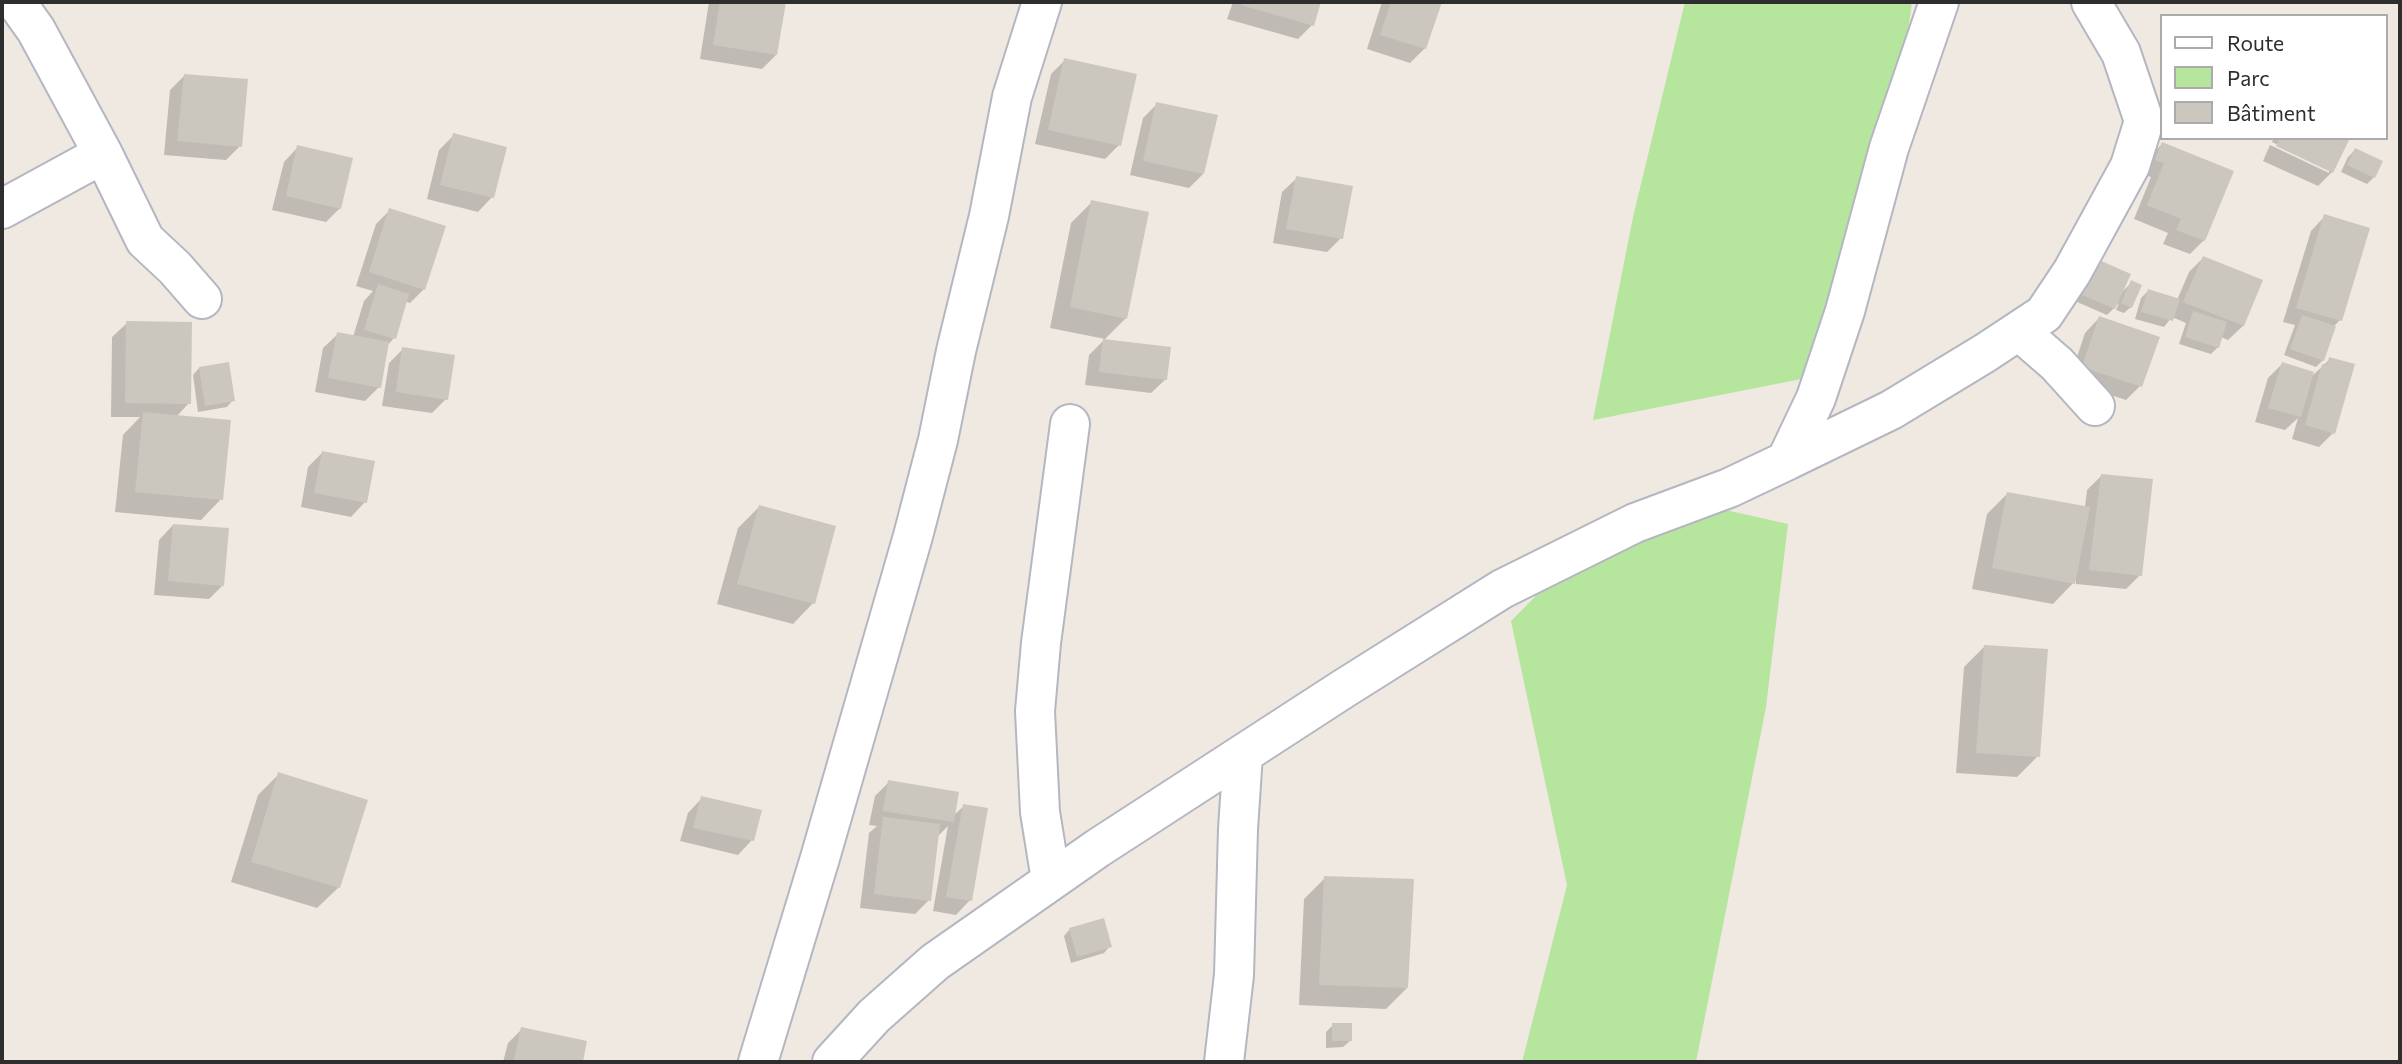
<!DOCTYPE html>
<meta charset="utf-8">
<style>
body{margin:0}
#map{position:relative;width:2402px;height:1064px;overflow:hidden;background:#efe9e1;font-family:Commissioner,sans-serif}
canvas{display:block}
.frame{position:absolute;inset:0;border:4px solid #2e2e2e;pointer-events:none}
.legend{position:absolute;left:2160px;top:14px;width:228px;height:126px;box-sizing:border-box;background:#fff;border:2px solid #ababab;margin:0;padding:9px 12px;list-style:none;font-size:21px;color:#2e2e2e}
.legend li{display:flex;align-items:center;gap:14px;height:35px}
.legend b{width:35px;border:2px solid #ababab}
</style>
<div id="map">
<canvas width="2402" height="1064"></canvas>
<div class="frame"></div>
<ul class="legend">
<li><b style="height:9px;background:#fff"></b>Route</li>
<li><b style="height:19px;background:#b6e59e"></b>Parc</li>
<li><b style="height:19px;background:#cbc7bf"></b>Bâtiment</li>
</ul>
</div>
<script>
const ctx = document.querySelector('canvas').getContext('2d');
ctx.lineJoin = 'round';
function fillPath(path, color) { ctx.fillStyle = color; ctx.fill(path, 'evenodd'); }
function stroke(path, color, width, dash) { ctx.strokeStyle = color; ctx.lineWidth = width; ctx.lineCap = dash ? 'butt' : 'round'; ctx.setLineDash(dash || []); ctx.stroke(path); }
fillPath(new Path2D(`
 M 1685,2 L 1912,2 L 1903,68 L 1822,375 L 1593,420 L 1633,217 Z
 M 1690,502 L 1788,524 L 1766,707 L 1696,1062 L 1522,1062 L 1567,885 L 1511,621 L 1600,531 Z`), '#b6e59e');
fillPath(new Path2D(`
 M 709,2 L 784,2 L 776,55 L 762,69 L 700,59 Z
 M 1233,2 L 1319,2 L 1312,25 L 1298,39 L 1227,19 Z
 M 1382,2 L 1440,2 L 1425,48 L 1410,63 L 1367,49 Z
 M 1065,60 L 1119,145 L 1105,159 L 1035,144 L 1051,74 Z
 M 184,76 L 240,146 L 226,160 L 164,155 L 170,90 Z
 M 1157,104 L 1203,174 L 1189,188 L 1130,175 L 1143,118 Z
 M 454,135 L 492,197 L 478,212 L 427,199 L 439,150 Z
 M 2274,138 L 2348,138 L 2332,172 L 2318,186 L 2263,161 L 2270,145 L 2329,173 L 2329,169 L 2272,142 Z
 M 2162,144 L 2204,240 L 2190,254 L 2163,244 L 2168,233 L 2134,219 L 2151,177 L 2142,174 L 2148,158 Z
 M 298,147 L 340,208 L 326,222 L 272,210 L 284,162 Z
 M 2355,150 L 2374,177 L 2367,184 L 2341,172 L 2348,157 Z
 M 1297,178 L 1341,238 L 1327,252 L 1273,243 L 1282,192 Z
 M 1092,202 L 1126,318 L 1105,339 L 1050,328 L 1071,223 Z
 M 390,210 L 424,289 L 410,303 L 405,301 L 394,338 L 387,346 L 379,387 L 365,401 L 315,392 L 323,348 L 338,334 L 353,337 L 364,301 L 373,291 L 356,286 L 376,224 Z
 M 2325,216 L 2340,320 L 2334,326 L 2323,360 L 2316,367 L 2284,355 L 2295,325 L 2283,322 L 2311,231 Z
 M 2203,258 L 2261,281 L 2243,326 L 2228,340 L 2221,337 L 2218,347 L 2211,354 L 2179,344 L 2186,323 L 2172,317 L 2164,327 L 2135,319 L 2141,298 L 2148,291 L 2177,300 L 2189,272 Z
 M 2092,268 L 2121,293 L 2132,282 L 2131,307 L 2124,313 L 2116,310 L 2119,303 L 2107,315 L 2077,302 Z
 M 2099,318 L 2140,386 L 2126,400 L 2069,381 L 2085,333 Z
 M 127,323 L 189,403 L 176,417 L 221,499 L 201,520 L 115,512 L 123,435 L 140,417 L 111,417 L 112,337 Z
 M 1104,340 L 1166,379 L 1151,393 L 1085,385 L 1089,355 Z
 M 403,349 L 446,399 L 432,413 L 382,406 L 389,363 Z
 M 2330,359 L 2333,433 L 2319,447 L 2292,439 L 2298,418 L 2285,430 L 2255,422 L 2268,378 L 2282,364 L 2310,378 Z
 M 199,368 L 233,400 L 227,407 L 198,412 L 193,375 Z
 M 322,453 L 365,502 L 351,517 L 301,507 L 308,467 Z
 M 2101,476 L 2140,575 L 2126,589 L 2076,584 L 2076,580 L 2053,604 L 1972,589 L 1987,514 L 2008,493 L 2085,507 L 2087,490 Z
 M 759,507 L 813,603 L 793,624 L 717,604 L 738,528 Z
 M 173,525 L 223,585 L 209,599 L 154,595 L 159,540 Z
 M 1985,646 L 2038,756 L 2017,777 L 1956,773 L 1964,667 Z
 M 279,774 L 365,801 L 338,888 L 317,908 L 231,882 L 258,795 Z
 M 889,782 L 953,816 L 964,806 L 970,900 L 956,915 L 933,911 L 948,826 L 938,836 L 929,900 L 915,914 L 860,908 L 869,833 L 877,826 L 869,825 L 875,796 Z
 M 702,798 L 752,840 L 738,855 L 680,841 L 688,813 Z
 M 1325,878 L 1407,988 L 1386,1009 L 1299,1005 L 1304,899 Z
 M 1070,929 L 1110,946 L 1104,953 L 1071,963 L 1064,936 Z
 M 1333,1025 L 1350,1041 L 1343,1047 L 1326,1048 L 1326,1032 Z
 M 522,1029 L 585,1042 L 581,1062 L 503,1062 L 508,1043 Z`), '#0003');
fillPath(new Path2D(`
 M 720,2 L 786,2 L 777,55 L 713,45 Z
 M 1242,2 L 1321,2 L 1314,26 L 1241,5 Z
 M 1391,2 L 1442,2 L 1426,49 L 1380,35 Z
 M 1064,58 L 1137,74 L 1121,146 L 1048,130 Z
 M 184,74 L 248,79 L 242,147 L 177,141 Z
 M 1156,102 L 1218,115 L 1204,174 L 1143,161 Z
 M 453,133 L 507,147 L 494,198 L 440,185 Z
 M 2280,138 L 2350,138 L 2333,173 L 2276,146 Z
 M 2162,142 L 2234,171 L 2205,241 L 2176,230 L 2181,219 L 2147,205 L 2164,163 L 2155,160 Z
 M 297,145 L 353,158 L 341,209 L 286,196 Z
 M 2355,148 L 2383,161 L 2375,178 L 2347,165 Z
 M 1296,176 L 1353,186 L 1343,239 L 1286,229 Z
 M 1091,200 L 1149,212 L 1127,319 L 1070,307 Z
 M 389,208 L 446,226 L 425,290 L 369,272 Z
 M 2324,214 L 2370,228 L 2342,321 L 2296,308 Z
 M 2203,256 L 2263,280 L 2244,326 L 2183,302 Z
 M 2099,260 L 2131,274 L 2115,309 L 2082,295 Z
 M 2131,280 L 2142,285 L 2132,308 L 2121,303 Z
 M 378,284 L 409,294 L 396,339 L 364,330 Z
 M 2148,289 L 2180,299 L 2173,321 L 2141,312 Z
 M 2193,311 L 2227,322 L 2219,348 L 2185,337 Z
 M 2302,315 L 2336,326 L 2324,361 L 2290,349 Z
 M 2099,316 L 2160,337 L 2142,387 L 2082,367 Z
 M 126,321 L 192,322 L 191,404 L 125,403 Z
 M 337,332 L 389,342 L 381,388 L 328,378 Z
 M 1103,339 L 1171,347 L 1167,380 L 1099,372 Z
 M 402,347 L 455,355 L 448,400 L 396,392 Z
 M 2329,357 L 2355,364 L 2335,434 L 2305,425 L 2322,364 L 2327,365 Z
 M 229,362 L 235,401 L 205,406 L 199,367 Z
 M 2282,362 L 2314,372 L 2301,417 L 2268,408 Z
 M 143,412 L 231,420 L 223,500 L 135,492 Z
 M 322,451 L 375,461 L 367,503 L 314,493 Z
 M 2101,474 L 2153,479 L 2142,576 L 2089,570 Z
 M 2007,492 L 2090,507 L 2075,584 L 1992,568 Z
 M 759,505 L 836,526 L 815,604 L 737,584 Z
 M 173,524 L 229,528 L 224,586 L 168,581 Z
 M 1984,645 L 2048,649 L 2040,757 L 1976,753 Z
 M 278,772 L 368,800 L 340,888 L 251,862 Z
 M 888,780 L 959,792 L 954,822 L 883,811 Z
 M 701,796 L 762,810 L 754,841 L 693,828 Z
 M 963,804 L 988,808 L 972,901 L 946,897 Z
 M 883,817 L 940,824 L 931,901 L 874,894 Z
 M 1324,876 L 1414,879 L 1408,988 L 1319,985 Z
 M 1104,918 L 1112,947 L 1077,957 L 1069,928 Z
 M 1332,1023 L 1352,1023 L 1352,1041 L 1332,1041 Z
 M 521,1027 L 587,1041 L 583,1062 L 524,1062 L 514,1060 Z`), '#cbc7bf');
const minor = new Path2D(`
 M 16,2 L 36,30 L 103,154 L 145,240 L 175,268 L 202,299
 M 2,209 L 103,154
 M 2019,331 L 2057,364 L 2095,406
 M 1786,461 L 1891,410 L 1985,353 L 2044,314 L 2072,272 L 2130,166 L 2144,121 L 2121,53 L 2091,2
 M 1051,880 L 1040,812 L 1035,711 L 1041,643 L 1070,424
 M 758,1062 L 820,858 L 913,536 L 938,440 L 956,351 L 989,216 L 1012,97 L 1042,2
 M 832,1062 L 874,1016 L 935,962 L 1098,848 L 1343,689 L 1502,589 L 1635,523 L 1729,488 L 1786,461 L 1816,398 L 1845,311 L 1889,148 L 1939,2
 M 1224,1062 L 1234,975 L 1238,829 L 1243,754`);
stroke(minor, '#b4b7c1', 42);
stroke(minor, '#fff', 38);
</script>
